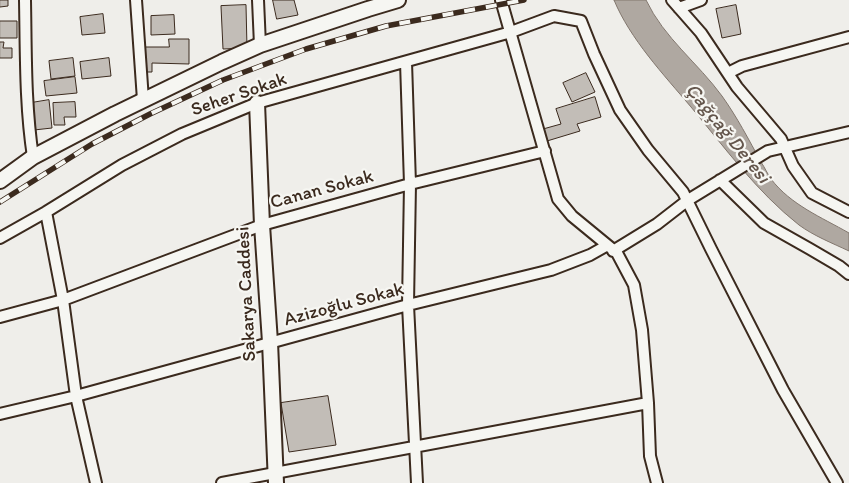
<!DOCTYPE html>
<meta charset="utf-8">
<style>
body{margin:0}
canvas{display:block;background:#efeeea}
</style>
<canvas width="849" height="483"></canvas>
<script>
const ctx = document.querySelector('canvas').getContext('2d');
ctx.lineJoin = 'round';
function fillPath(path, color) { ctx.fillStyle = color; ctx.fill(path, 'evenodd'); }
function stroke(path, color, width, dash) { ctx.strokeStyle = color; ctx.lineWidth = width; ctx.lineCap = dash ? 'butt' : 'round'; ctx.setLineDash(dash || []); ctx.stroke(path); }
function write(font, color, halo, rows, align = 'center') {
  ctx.font = font + ' Itim,sans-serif'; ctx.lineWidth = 4.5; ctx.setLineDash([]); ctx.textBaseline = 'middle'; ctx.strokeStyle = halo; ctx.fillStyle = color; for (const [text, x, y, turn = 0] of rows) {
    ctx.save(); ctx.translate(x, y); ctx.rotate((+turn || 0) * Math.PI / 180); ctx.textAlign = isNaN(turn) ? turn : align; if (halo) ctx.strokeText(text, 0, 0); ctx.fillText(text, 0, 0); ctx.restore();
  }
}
const water = new Path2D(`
 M 614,0 L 646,0 C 664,38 698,63 722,96 C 737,117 749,140 761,162 C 765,168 767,173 771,179 C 791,205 821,217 849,233 L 849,251 C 832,243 814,236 799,225 C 757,192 725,148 691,107 C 664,75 630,39 614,0 Z`);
fillPath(water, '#afa8a1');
stroke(water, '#81766d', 1);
const building = new Path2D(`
 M 0,0 L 8,0 L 8,6 L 0,7 Z
 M 273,0 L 294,0 L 298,15 L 277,19 Z
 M 246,5 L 247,48 L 223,49 L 221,6 Z
 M 736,5 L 741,34 L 722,38 L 716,9 Z
 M 103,14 L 105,33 L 82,35 L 80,17 Z
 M 174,15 L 175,34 L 151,35 L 151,16 Z
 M 0,21 L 17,21 L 17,38 L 0,38 Z
 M 169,39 L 189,39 L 189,64 L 152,63 L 152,72 L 143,72 L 143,47 L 169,47 Z
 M 0,42 L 4,42 L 3,48 L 12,48 L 12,58 L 0,58 Z
 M 73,58 L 75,76 L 51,79 L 49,61 Z
 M 109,58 L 111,76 L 82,79 L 80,62 Z
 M 586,73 L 595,92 L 572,102 L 563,83 Z
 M 75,77 L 77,93 L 46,96 L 44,81 Z
 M 595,97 L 601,117 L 577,124 L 580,131 L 547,141 L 543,129 L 561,124 L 556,109 Z
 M 49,100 L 52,128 L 34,130 L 31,103 Z
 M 75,102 L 76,117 L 64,117 L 65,125 L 54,125 L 53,103 Z
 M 328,396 L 336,445 L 289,452 L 281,403 Z`);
fillPath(building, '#c2bdb7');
stroke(building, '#3b2a1e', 1);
const minor = new Path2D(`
 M 25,0 C 26,52 25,105 33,157
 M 136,0 L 143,100
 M 258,0 L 260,45
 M 501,0 L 558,199 L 572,216 L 617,253 L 634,285 L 642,330 L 648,403 L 650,456 L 657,483
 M 672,0 L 701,33 L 737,87 L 781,139 L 793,166 L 812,193 L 849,212
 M 679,8 L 701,0
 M 406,62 L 410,184 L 408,305 L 417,483
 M 728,73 L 742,66 L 849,37
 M 720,180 L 764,223 L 810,249 L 839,266 L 849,274
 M 46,212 L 63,300 L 76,396 L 96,483
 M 0,238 L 46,212 L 122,165 L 182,134 L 257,103 L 511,32 L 554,16 L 581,21 L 594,54 L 620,110 L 648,150 L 683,192 L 711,249 L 783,390 L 837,483
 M 613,251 L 657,224 L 688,200 L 768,151 L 849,132
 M 0,317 L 63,300 L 262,225 L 410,184 L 545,151
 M 0,414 L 76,396 L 408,305 L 551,270 L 590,255 L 606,246
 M 222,483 L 648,403`);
const tertiary = new Path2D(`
 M 257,103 L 262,225 L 270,342 L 276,483
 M 0,181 L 33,157 L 115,114 L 222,62 L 260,45 L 368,9 L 398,0`);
stroke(minor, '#3b2a1e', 14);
stroke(tertiary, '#3b2a1e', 18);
stroke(minor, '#f6f6f2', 10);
stroke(tertiary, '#f6f6f2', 14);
const rail = new Path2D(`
 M 0,202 L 92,144 L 150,114 L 223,80 L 306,49 L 386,26 L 524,0`);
stroke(rail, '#3b2a1e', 5.5);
stroke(rail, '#f6f6f2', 4, [11]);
write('19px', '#3b2a1e', '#f6f6f2', [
 ["Seher Sokak",239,95,-19],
 ["Canan Sokak",322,190,-15],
 ["Sakarya Caddesi",247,294,-93],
 ["Azizoğlu Sokak",344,305,-15]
]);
write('italic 20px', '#64564c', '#f6f6f2', [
 ["Çağçağ Deresi",727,134,51]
]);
</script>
